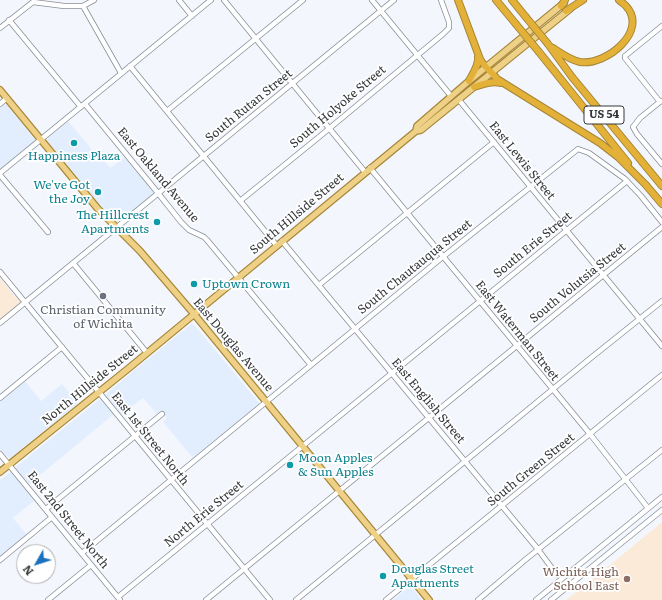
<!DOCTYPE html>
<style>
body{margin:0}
#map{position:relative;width:662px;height:600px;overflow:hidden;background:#f3f7fd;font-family:Literata,serif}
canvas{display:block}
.north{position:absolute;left:16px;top:544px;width:40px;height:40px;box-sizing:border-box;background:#fff;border:1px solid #aeafb0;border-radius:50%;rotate:231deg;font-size:11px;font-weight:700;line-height:16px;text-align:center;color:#34373a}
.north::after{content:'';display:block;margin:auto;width:14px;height:18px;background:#1a71be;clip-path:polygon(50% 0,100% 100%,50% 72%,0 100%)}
</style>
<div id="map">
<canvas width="662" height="600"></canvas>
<div class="north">N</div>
</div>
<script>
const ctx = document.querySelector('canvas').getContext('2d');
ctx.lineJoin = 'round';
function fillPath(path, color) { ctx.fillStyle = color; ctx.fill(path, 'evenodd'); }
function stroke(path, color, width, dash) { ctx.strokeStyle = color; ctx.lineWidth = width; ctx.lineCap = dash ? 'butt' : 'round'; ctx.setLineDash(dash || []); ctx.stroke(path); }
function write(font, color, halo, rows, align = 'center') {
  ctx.font = font + ' Literata,serif'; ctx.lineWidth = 3.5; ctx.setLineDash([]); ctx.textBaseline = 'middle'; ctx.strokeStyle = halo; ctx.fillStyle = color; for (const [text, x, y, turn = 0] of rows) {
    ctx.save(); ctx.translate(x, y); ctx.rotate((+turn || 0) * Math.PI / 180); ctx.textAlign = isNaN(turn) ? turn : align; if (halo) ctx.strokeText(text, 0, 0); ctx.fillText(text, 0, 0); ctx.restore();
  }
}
fillPath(new Path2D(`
 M 5,104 L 7,105 L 36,141 L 0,170 L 0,108 Z
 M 68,121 L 93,151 L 95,149 L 110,168 L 125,157 L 154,192 L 152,195 L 121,221 L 118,220 L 100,206 L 47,141 L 48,137 Z
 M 191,324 L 192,324 L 195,326 L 260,404 L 259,405 L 194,459 L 163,422 L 167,418 L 161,411 L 157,414 L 143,398 L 121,415 L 106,396 L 108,392 Z
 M 25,381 L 41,401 L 62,384 L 78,403 L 10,458 L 9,458 L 0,449 L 0,401 Z
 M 100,399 L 102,400 L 114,414 L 29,484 L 16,470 L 16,468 L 17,466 Z
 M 11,472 L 14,475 L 35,500 L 13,518 L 27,535 L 0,557 L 0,480 L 9,473 Z
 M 410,586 L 422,600 L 393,600 Z`), '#e2eefe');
fillPath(new Path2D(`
 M 0,278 L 15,297 L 19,298 L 21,302 L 21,303 L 0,320 Z
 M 662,522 L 662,600 L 566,600 L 616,560 Z`), '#fbead8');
const minor = new Path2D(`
 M 179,0 L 192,16
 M 224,0 L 365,172
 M 372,0 L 451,96
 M 83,6 L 121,73
 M 9,20 L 81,107
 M 0,28 L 33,2 L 64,6 L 83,6 L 94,0
 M 130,66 L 277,246
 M 459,100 L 662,346
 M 661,101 L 640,118 L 633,127 L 637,134 L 662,164
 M 660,102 L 625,58 L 625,56 L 662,26
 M 0,104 L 7,98
 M 85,104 L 158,193 L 181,222 L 189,230 L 204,237 L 207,240 L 311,365
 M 167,111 L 303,0
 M 370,168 L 590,434 L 648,508
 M 0,173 L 211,0
 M 0,175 L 48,232
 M 240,201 L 319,137 L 443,34 L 449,28 L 449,22 L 441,0
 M 282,241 L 537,548 L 557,575
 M 73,263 L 147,353
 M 0,272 L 270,600
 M 319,285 L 494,142
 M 0,323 L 394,0
 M 0,398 L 62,347
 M 0,454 L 120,600
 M 46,509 L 162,414
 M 82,553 L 439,260 L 578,149 L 589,153 L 625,179 L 641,196 L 662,222
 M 0,560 L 52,517
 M 118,597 L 627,181
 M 48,600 L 91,565
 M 206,600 L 662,227
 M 296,600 L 592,357 L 662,301
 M 386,600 L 662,375
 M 478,600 L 525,560 L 662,450
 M 536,600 L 662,497
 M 551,600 L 662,510`);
const major = new Path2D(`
 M 0,90 L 98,209 L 140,251 L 194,314 L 429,600
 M 416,131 L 421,130 L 570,9
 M 0,472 L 129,368 L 416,131 L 417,126 L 469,81 L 564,3`);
const highway = new Path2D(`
 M 458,0 L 480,59 C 484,67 492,72 497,79 L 600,143 L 618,157 L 647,186
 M 496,0 L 515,23
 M 512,0 L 525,16
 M 561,6 L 565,0
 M 566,11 L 583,0
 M 548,44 L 572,77 L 662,186
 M 553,48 C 562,54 570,60 580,62 C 606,66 649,31 626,6 C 624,4 621,2 619,0
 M 539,52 L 628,163
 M 469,81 C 473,73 479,65 478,57
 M 474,87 C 483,84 491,81 501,83
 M 645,184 L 662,204`);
stroke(minor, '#878d96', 6);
stroke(major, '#a68638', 8);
stroke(highway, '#a68638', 8);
stroke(minor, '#fff', 4.5);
stroke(major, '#eed087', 5.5);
stroke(highway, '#e3b137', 6);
const highwayBridge = new Path2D(`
 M 525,16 L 548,44
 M 515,23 L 539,52`);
stroke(highwayBridge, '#a68638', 8, []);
stroke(highwayBridge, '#e3b137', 6);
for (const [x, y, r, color] of [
 [74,143,4,"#0f9aa8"],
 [98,192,4,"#0f9aa8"],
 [157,222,4,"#0f9aa8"],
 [194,284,4,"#0f9aa8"],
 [103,296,4,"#6b7280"],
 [290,465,4,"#0f9aa8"],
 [383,576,4,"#0f9aa8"],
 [627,579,4,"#8d6e63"]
]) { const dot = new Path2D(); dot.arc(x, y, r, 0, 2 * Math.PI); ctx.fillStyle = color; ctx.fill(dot); stroke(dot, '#fff', 1.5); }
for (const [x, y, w] of [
 [604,115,40]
]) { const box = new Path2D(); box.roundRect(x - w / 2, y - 9, w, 18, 3); ctx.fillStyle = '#fff'; ctx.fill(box); stroke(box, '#34373a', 1); }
write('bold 11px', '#34373a', null, [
 ["US 54",604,115]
]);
write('12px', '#34373a', '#fff', [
 ["South Rutan Street",249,106,-39],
 ["South Holyoke Street",338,107,-40],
 ["East Lewis Street",522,161,51],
 ["East Oakland Avenue",158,175,50],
 ["South Hillside Street",297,214,-40],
 ["South Erie Street",533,245,-39],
 ["South Chautauqua Street",415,267,-39],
 ["South Volutsia Street",578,283,-39],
 ["East Waterman Street",517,331,51],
 ["East Douglas Avenue",233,345,50],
 ["North Hillside Street",90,385,-39],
 ["East English Street",428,401,50],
 ["East 1st Street North",150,439,51],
 ["South Green Street",531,470,-39],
 ["North Erie Street",204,514,-39],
 ["East 2nd Street North",68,520,51]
]);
write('12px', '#0d838f', '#fff', [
 ["Happiness Plaza",74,156,"center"],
 ["We've Got",90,185,"right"],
 ["the Joy",90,199,"right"],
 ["The Hillcrest",149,215,"right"],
 ["Apartments",149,229,"right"],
 ["Uptown Crown",202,284],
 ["Moon Apples",298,458],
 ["& Sun Apples",298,472],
 ["Douglas Street",391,569],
 ["Apartments",391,583]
], 'left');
write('12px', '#5b616d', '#fff', [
 ["Christian Community",103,310],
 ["of Wichita",103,324]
]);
write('12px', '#785e54', '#fff', [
 ["Wichita High",619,572],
 ["School East",619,586]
], 'right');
</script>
